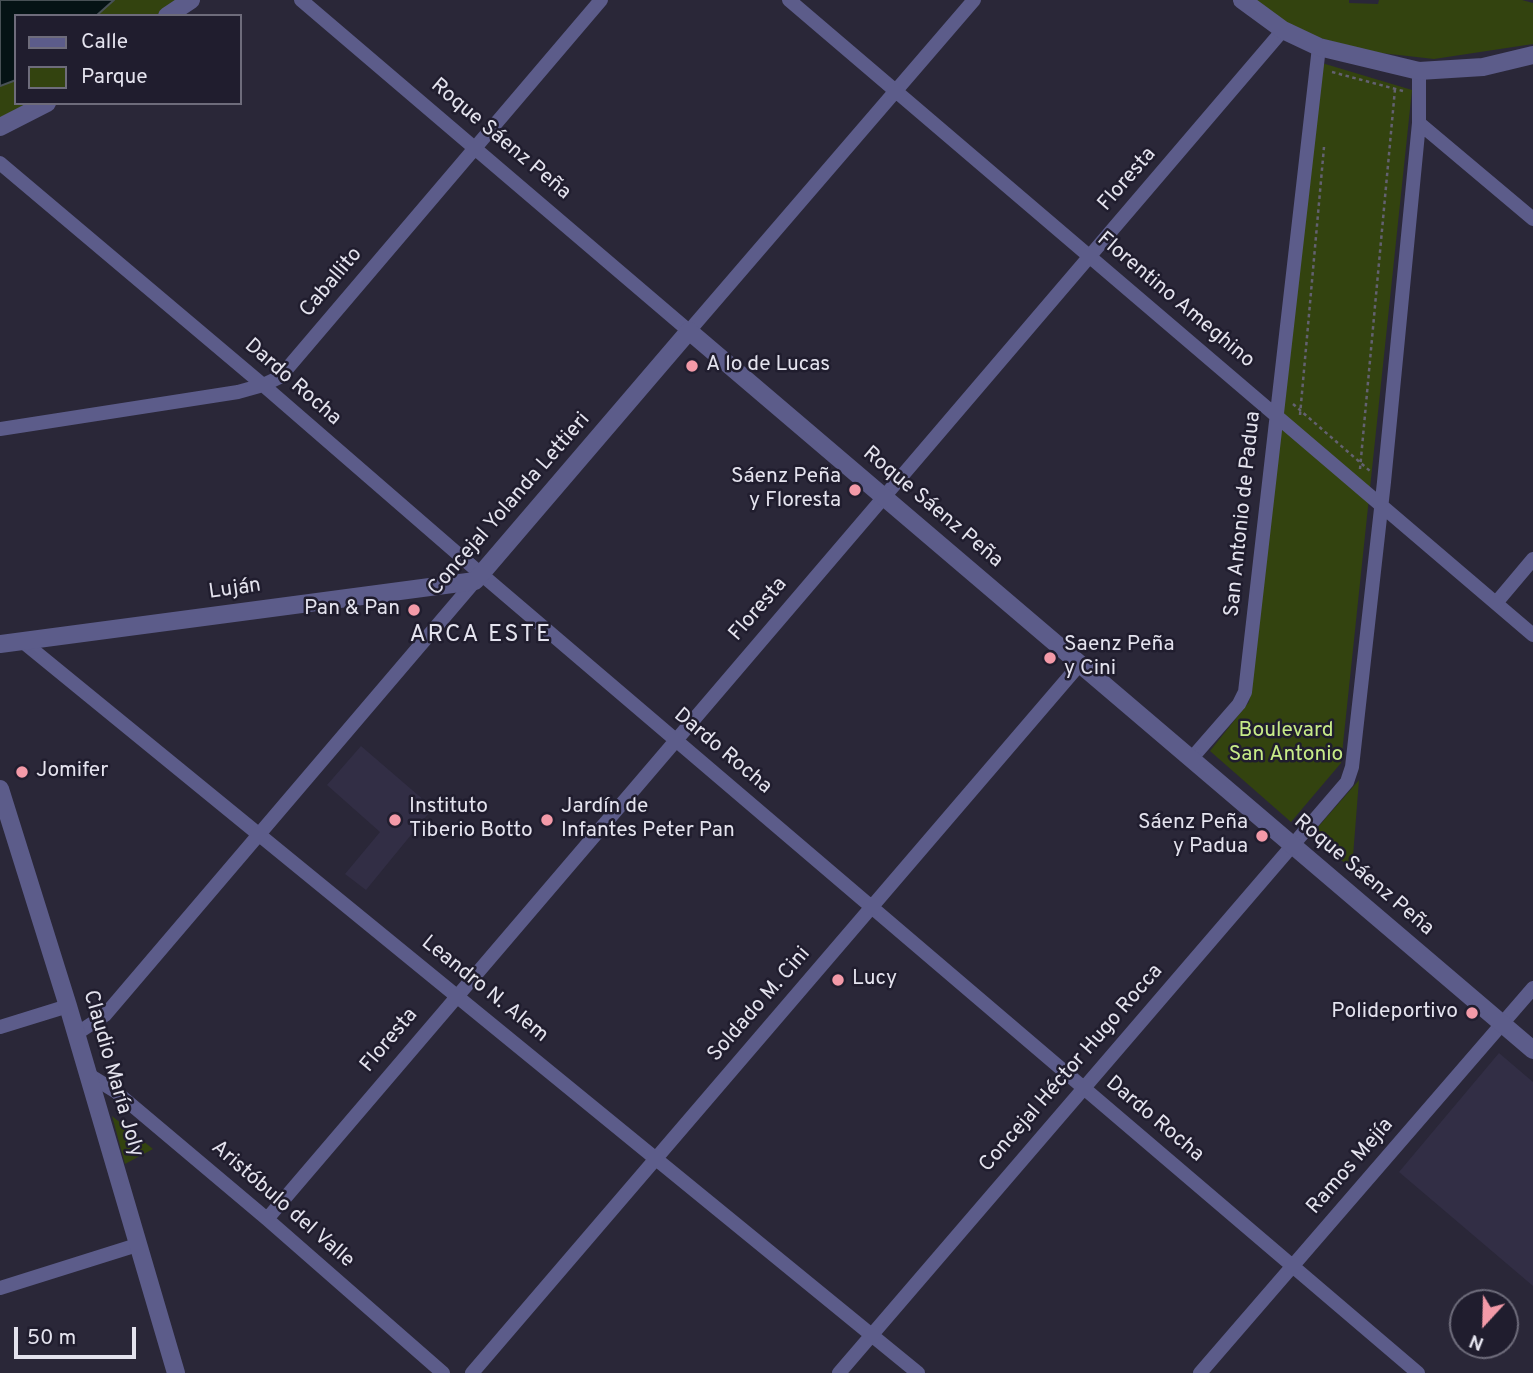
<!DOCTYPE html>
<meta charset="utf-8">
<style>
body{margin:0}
#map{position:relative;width:1533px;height:1373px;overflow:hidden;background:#2a2738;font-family:Overpass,sans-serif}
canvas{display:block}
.legend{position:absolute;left:14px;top:14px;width:228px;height:91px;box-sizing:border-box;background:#201d2e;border:2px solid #6e6c7b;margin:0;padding:9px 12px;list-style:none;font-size:21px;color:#e4e3ee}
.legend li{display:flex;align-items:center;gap:14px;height:35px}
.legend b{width:35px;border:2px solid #6e6c7b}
.north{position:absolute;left:1449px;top:1289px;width:70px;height:70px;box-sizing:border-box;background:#201d2e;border:2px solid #6e6c7b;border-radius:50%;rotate:202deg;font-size:19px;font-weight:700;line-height:28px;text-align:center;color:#e4e3ee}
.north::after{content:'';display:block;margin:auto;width:24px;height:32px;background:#f39aa8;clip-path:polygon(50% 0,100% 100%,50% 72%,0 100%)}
.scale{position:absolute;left:14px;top:1327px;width:122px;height:32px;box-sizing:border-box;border:4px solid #e4e3ee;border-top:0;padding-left:9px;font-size:21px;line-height:24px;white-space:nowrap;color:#e4e3ee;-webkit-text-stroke:5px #201d2e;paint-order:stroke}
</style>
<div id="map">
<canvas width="1533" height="1373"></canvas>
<ul class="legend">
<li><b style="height:9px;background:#5c5c8a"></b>Calle</li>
<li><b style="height:19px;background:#33430f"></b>Parque</li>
</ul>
<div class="north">N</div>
<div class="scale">50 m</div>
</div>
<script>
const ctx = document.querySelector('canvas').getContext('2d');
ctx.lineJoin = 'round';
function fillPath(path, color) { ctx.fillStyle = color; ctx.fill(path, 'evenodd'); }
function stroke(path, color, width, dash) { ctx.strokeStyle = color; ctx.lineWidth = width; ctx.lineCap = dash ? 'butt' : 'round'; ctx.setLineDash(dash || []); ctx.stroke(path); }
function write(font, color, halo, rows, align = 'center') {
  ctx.font = font + ' Overpass,sans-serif'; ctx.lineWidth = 5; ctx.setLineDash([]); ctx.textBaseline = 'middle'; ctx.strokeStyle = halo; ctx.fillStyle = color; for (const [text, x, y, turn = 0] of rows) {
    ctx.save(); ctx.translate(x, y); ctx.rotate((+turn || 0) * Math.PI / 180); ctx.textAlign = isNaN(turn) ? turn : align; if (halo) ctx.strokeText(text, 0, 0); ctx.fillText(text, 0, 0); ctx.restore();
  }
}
fillPath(new Path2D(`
 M 361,746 L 433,808 L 366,890 L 345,874 L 380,832 L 327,785 Z
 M 1499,1053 L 1533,1082 L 1533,1286 L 1399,1172 Z`), '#322e45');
fillPath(new Path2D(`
 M 114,0 L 179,0 L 155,16 L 96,16 Z
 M 1250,0 L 1349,0 L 1349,3 L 1378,4 L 1379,0 L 1522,0 L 1533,3 L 1533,44 L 1434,59 L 1372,52 L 1308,35 L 1263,11 Z
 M 1322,63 L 1412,90 L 1341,763 L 1291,822 L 1210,751 L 1249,702 Z
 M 16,80 L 16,103 L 31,103 L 0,118 L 0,86 Z
 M 1359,780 L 1352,869 L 1311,835 Z
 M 112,1116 L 153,1149 L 125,1164 Z`), '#33430f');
const water = new Path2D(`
 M 0,0 L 114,0 L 96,16 L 16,16 L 16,80 L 0,86 Z`);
fillPath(water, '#051315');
stroke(water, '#485156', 2);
stroke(new Path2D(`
 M 1332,72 L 1403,91
 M 1293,404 L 1370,471
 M 1300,415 L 1324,147
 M 1360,469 L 1395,89`), '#636170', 2.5, [3.5, 3.5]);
stroke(new Path2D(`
 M 301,0 L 689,331 L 974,0
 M 789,0 L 1533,635
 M 1419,123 L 1533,219
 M 0,163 L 263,385 L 481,574 L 1418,1373
 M 0,429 L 238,392 L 263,385 L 280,377 L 601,0
 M 1496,603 L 1533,559
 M 22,641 L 918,1373
 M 1191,759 L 1239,704 L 1245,692 L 1319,47
 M 0,1027 L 68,1006
 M 76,1034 L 105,1015 L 475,581
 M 89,1075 L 115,1091 L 267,1219 L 443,1373
 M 267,1219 L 1283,30
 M 0,1288 L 137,1245
 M 472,1373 L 1080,664
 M 839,1373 L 1347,782 L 1352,767 L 1384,482 L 1419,123 L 1419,71
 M 1200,1373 L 1533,988`), '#5c5c8a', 14);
stroke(new Path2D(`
 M 1242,0 L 1283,30 L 1319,47 L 1419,71 L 1483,67 L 1533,55
 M 167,16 L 191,0
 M 0,127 L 47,103
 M 0,644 L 475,581 L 689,331 L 1533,1050
 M 0,789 L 68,1006 L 176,1373`), '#5c5c8a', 18);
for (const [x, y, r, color] of [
 [692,366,7,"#f39aa8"],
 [855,490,7,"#f39aa8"],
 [414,610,7,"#f39aa8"],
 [1050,658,7,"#f39aa8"],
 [22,772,7,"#f39aa8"],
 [395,820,7,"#f39aa8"],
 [547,820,7,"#f39aa8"],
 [1262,836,7,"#f39aa8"],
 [838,980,7,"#f39aa8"],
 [1472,1013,7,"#f39aa8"]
]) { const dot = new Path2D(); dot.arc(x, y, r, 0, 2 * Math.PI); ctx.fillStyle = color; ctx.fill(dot); stroke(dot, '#201d2e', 2.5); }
write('21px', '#e4e3ee', '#201d2e', [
 ["Roque Sáenz Peña",500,140,40],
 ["Floresta",1128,180,-49],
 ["Caballito",332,283,-50],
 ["Florentino Ameghino",1175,301,40],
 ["Dardo Rocha",292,383,41],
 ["Concejal Yolanda Lettieri",510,505,-49],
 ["Roque Sáenz Peña",932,508,40],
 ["San Antonio de Padua",1244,514,-84],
 ["Luján",235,590,-8],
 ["Floresta",759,610,-49],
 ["Dardo Rocha",722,752,40],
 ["Roque Sáenz Peña",1363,876,40],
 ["Leandro N. Alem",484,990,39],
 ["Soldado M. Cini",760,1005,-49],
 ["Floresta",390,1041,-50],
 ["Concejal Héctor Hugo Rocca",1072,1069,-49],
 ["Claudio María Joly",112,1074,74],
 ["Dardo Rocha",1154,1120,40],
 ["Ramos Mejía",1351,1167,-49],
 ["Aristóbulo del Valle",282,1205,41]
]);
write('21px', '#e4e3ee', '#201d2e', [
 ["A lo de Lucas",706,366],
 ["Sáenz Peña",841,478,"right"],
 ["y Floresta",841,502,"right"],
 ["Pan & Pan",400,610,"right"],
 ["Saenz Peña",1064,646],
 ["y Cini",1064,670],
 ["Jomifer",36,772],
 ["Instituto",409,808],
 ["Tiberio Botto",409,832],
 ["Jardín de",561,808],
 ["Infantes Peter Pan",561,832],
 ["Sáenz Peña",1248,824,"right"],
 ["y Padua",1248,848,"right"],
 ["Lucy",852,980],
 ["Polideportivo",1458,1013,"right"]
], 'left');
write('21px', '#c7eb88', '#201d2e', [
 ["Boulevard",1286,732],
 ["San Antonio",1286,756]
]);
ctx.letterSpacing = '2px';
write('24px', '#e4e3ee', '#201d2e', [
 ["ARCA ESTE",481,636]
]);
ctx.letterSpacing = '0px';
</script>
